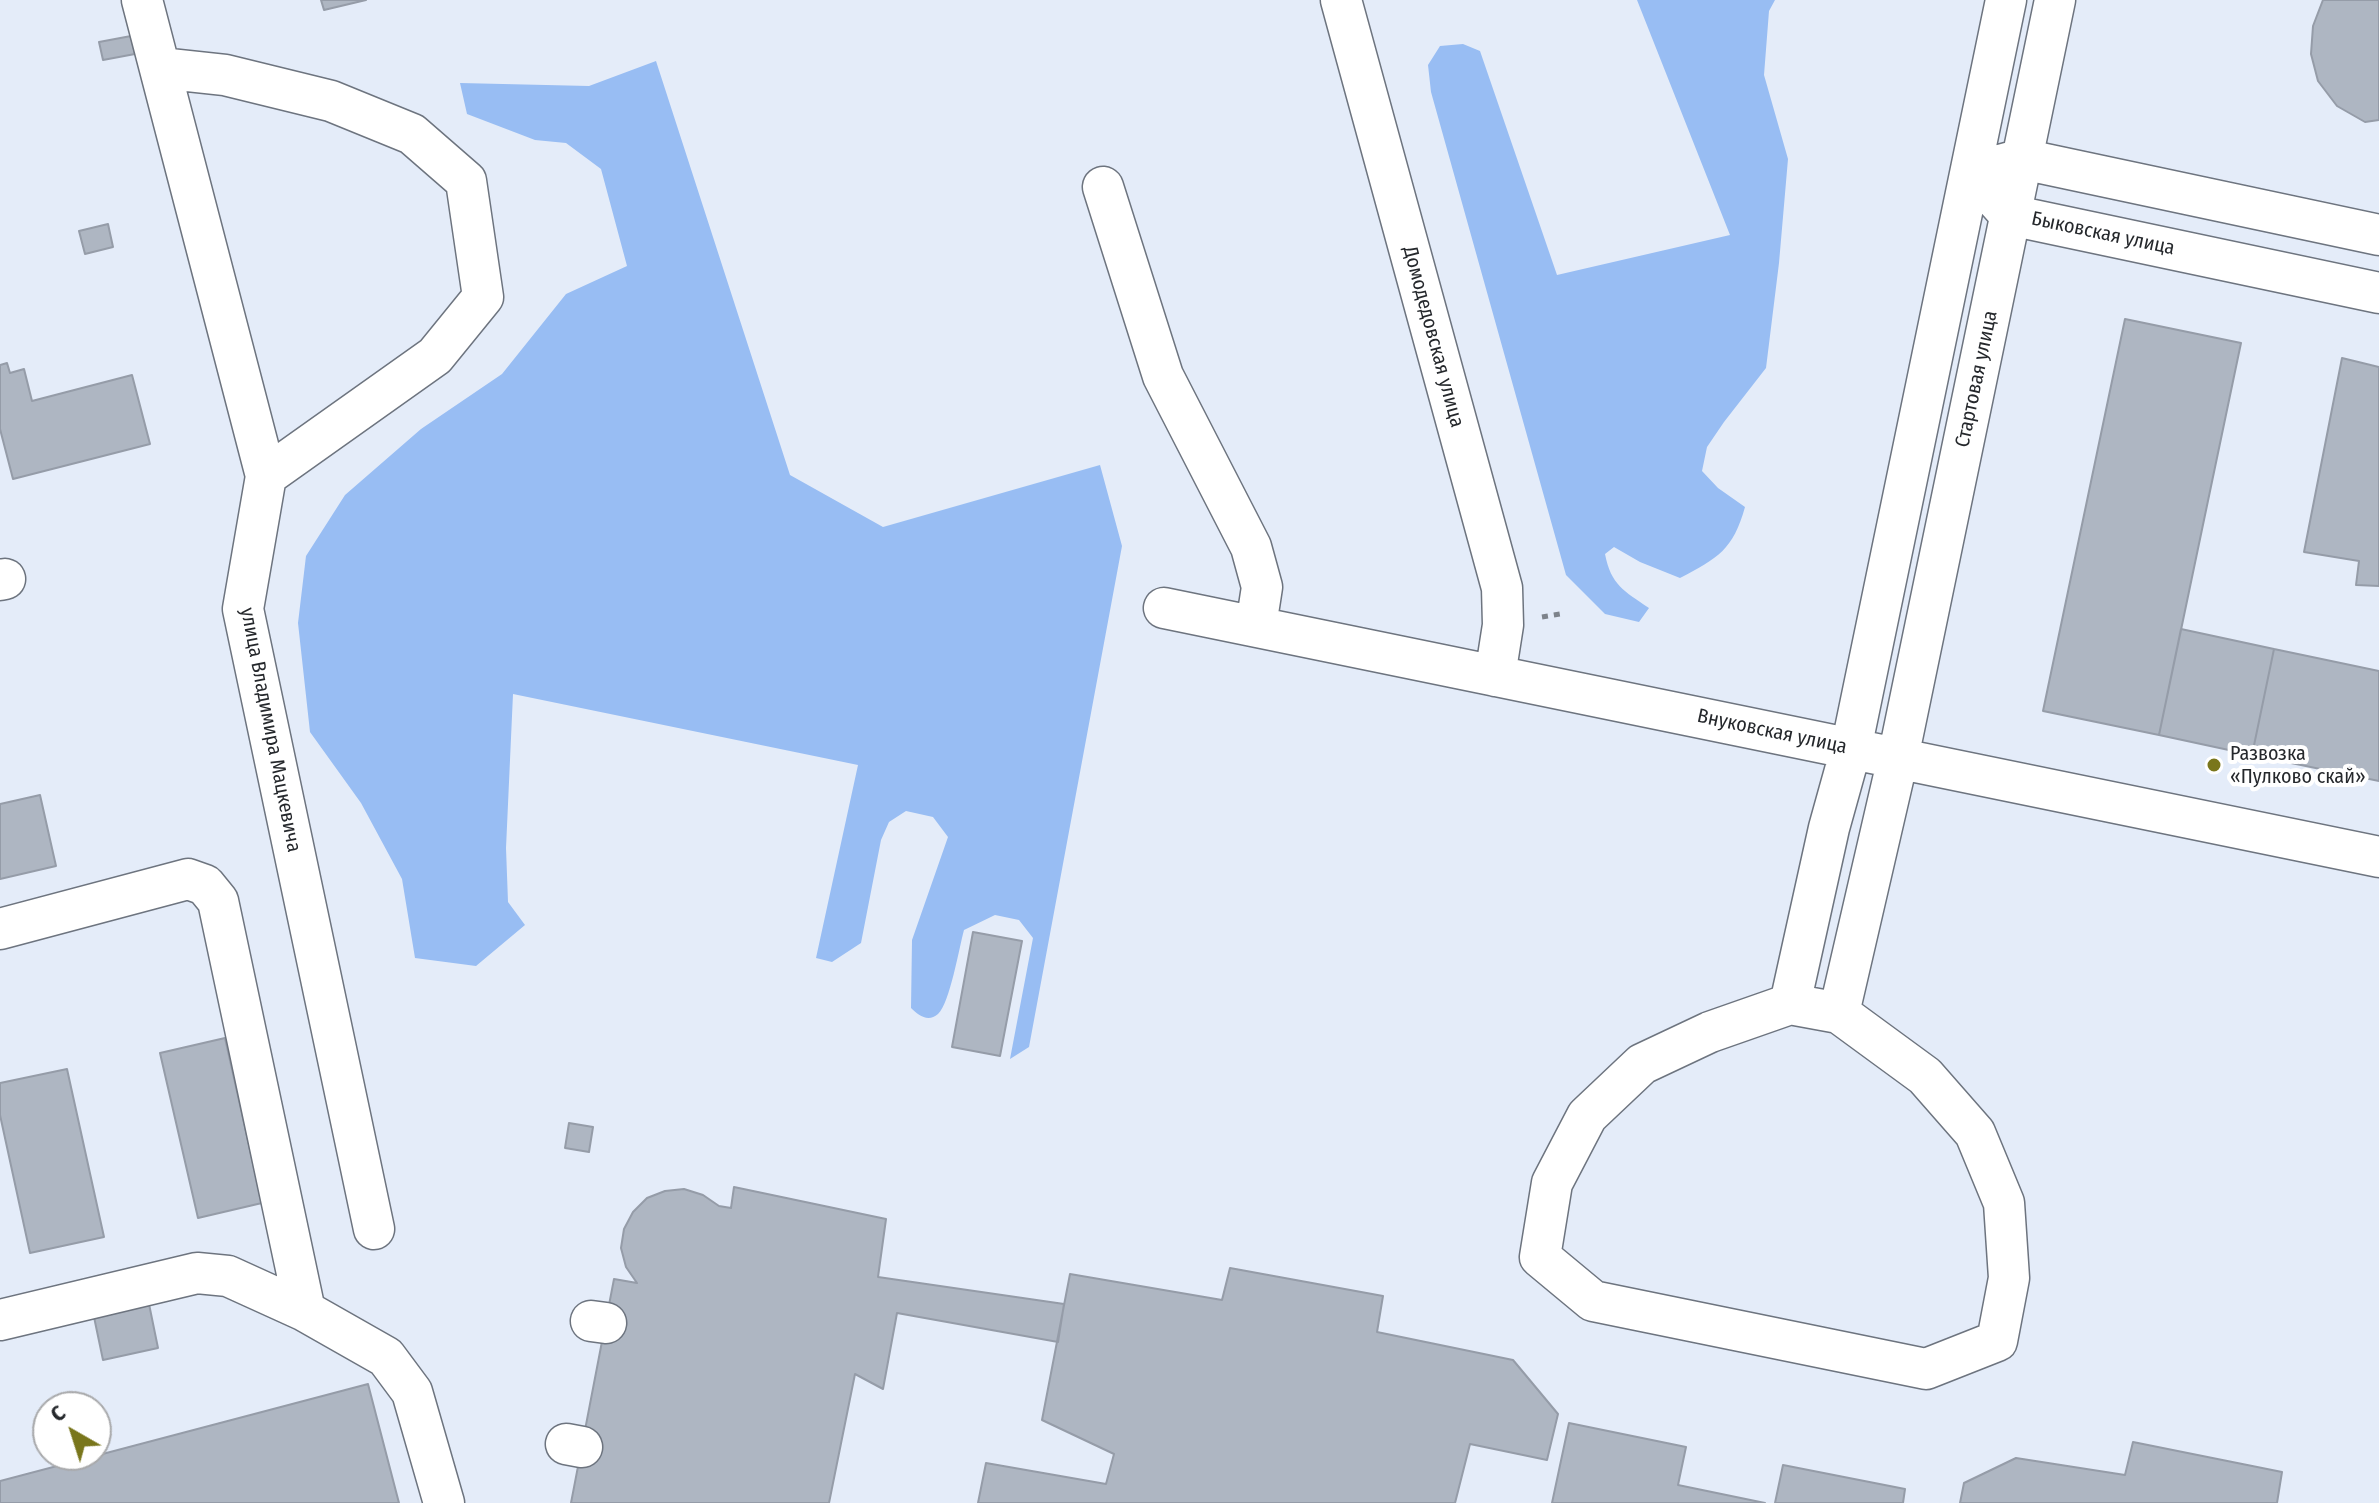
<!DOCTYPE html>
<meta charset="utf-8">
<style>
body{margin:0}
#map{position:relative;width:2379px;height:1503px;overflow:hidden;background:#e4ecf9;font-family:"Fira Sans Condensed",sans-serif}
canvas{display:block}
.north{position:absolute;left:32px;top:1391px;width:80px;height:80px;box-sizing:border-box;background:#fff;border:2px solid #a8a9ab;border-radius:50%;rotate:321deg;font-size:22px;font-weight:700;line-height:32px;text-align:center;color:#25282c}
.north::after{content:'';display:block;margin:auto;width:28px;height:36px;background:#79761c;clip-path:polygon(50% 0,100% 100%,50% 72%,0 100%)}
</style>
<div id="map">
<canvas width="2379" height="1503"></canvas>
<div class="north">С</div>
</div>
<script>
const ctx = document.querySelector('canvas').getContext('2d');
ctx.lineJoin = 'round';
function fillPath(path, color) { ctx.fillStyle = color; ctx.fill(path, 'evenodd'); }
function stroke(path, color, width, dash) { ctx.strokeStyle = color; ctx.lineWidth = width; ctx.lineCap = dash ? 'butt' : 'round'; ctx.setLineDash(dash || []); ctx.stroke(path); }
function write(font, color, halo, rows, align = 'center') {
  ctx.font = font + ' "Fira Sans Condensed",sans-serif'; ctx.lineWidth = 8; ctx.setLineDash([]); ctx.textBaseline = 'middle'; ctx.strokeStyle = halo; ctx.fillStyle = color; for (const [text, x, y, turn = 0] of rows) {
    ctx.save(); ctx.translate(x, y); ctx.rotate((+turn || 0) * Math.PI / 180); ctx.textAlign = isNaN(turn) ? turn : align; if (halo) ctx.strokeText(text, 0, 0); ctx.fillText(text, 0, 0); ctx.restore();
  }
}
fillPath(new Path2D(`
 M 1637,0 L 1775,0 L 1769,11 L 1764,75 L 1788,159 L 1779,263 L 1766,368 L 1724,422 L 1707,447 L 1702,471 L 1718,488 L 1745,507 C 1733,550 1718,558 1680,578 L 1640,562 L 1614,547 L 1605,554 C 1611,585 1624,591 1649,608 L 1639,622 L 1605,614 L 1566,575 L 1431,92 L 1428,65 L 1440,46 L 1463,44 L 1480,51 L 1557,275 L 1730,235 Z
 M 656,61 L 790,475 L 883,527 L 1100,465 L 1122,546 L 1029,1047 L 1010,1059 L 1033,938 L 1019,920 L 995,915 L 964,930 C 959,948 950,1003 938,1014 C 928,1023 918,1015 911,1008 L 912,940 L 948,837 L 933,817 L 906,811 L 889,822 L 881,840 L 861,943 L 832,962 L 816,958 L 858,765 L 513,694 L 506,848 L 508,902 L 525,925 L 476,966 L 415,958 L 402,879 L 361,803 L 310,732 L 298,623 L 306,556 L 345,495 L 421,429 L 502,374 L 566,294 L 627,266 L 601,169 L 566,143 L 535,140 L 467,114 L 460,83 L 589,86 Z`), '#98bdf3');
const building = new Path2D(`
 M 321,0 L 366,0 L 324,10 Z
 M 2323,0 L 2379,0 L 2379,120 L 2365,122 L 2337,106 L 2318,81 L 2311,54 L 2313,26 Z
 M 131,36 L 135,54 L 103,60 L 99,42 Z
 M 108,224 L 113,247 L 85,254 L 79,231 Z
 M 2125,319 L 2241,343 L 2159,735 L 2043,711 Z
 M 2342,358 L 2379,367 L 2379,586 L 2356,585 L 2359,561 L 2304,552 Z
 M 7,363 L 10,373 L 24,369 L 32,401 L 132,375 L 150,444 L 13,479 L 0,429 L 0,365 Z
 M 2181,629 L 2274,649 L 2252,755 L 2159,735 Z
 M 2274,649 L 2379,671 L 2379,781 L 2252,755 Z
 M 40,795 L 56,866 L 0,879 L 0,804 Z
 M 973,932 L 1022,941 L 1000,1056 L 952,1047 Z
 M 225,1038 L 262,1203 L 198,1218 L 160,1053 Z
 M 67,1069 L 104,1237 L 30,1253 L 0,1115 L 0,1083 Z
 M 569,1123 L 593,1127 L 589,1152 L 565,1148 Z
 M 734,1187 L 886,1219 L 878,1277 L 1064,1304 L 1058,1342 L 897,1313 L 883,1389 L 855,1374 L 829,1503 L 571,1503 L 614,1279 L 637,1283 L 626,1267 L 621,1248 L 624,1229 L 633,1212 L 647,1198 L 665,1191 L 684,1189 L 703,1195 L 719,1206 L 731,1208 Z
 M 1230,1268 L 1383,1296 L 1377,1332 L 1513,1360 L 1558,1414 L 1547,1460 L 1470,1444 L 1455,1503 L 978,1503 L 986,1463 L 1106,1484 L 1114,1454 L 1042,1420 L 1070,1274 L 1222,1300 Z
 M 149,1304 L 158,1348 L 103,1360 L 94,1317 Z
 M 368,1384 L 399,1503 L 0,1503 L 0,1481 Z
 M 1569,1423 L 1686,1447 L 1678,1485 L 1765,1503 L 1552,1503 Z
 M 2133,1442 L 2282,1472 L 2277,1503 L 1960,1503 L 1964,1483 L 2016,1458 L 2125,1475 Z
 M 1783,1465 L 1905,1489 L 1903,1503 L 1775,1503 Z`);
fillPath(building, '#aeb6c2');
stroke(building, '#959ca8', 2);
const minor = new Path2D(`
 M 142,0 L 266,476 L 243,609 L 374,1229
 M 1341,0 L 1502,588 L 1503,625 L 1495,676
 M 160,68 L 225,75 L 331,101 L 412,134 L 466,181 L 483,297 L 435,356 L 266,476
 M 1996,166 L 2022,159 L 2379,235
 M 1103,187 L 1163,376 L 1251,547 L 1262,587 L 1256,626
 M 1994,197 L 2010,215 L 2379,293
 M 0,580 L 5,579
 M 1164,608 L 2379,857
 M 0,929 L 188,879 L 205,885 L 218,901 L 305,1311
 M 1790,1004 L 1839,1013 L 1925,1076 L 1975,1133 L 2004,1203 L 2009,1278 L 1997,1341 L 1926,1369 L 1593,1301 L 1540,1257 L 1552,1183 L 1587,1116 L 1642,1064 L 1710,1032 Z
 M 1790,1004 L 1829,828 L 1851,749 L 2006,0
 M 1839,1013 L 1898,758 L 2055,0
 M 0,1320 L 197,1273 L 228,1276 L 305,1311 L 386,1357 L 412,1392 L 444,1503
 M 591,1321 L 606,1323
 M 566,1444 L 582,1447`);
stroke(minor, '#6d747f', 43);
stroke(new Path2D(`
 M 1542,617 L 1560,614`), '#7d838b', 5, [6, 6]);
stroke(minor, '#fff', 40);
for (const [x, y, r, color] of [
 [2214,765,8,"#79761c"]
]) { const dot = new Path2D(); dot.arc(x, y, r, 0, 2 * Math.PI); ctx.fillStyle = color; ctx.fill(dot); stroke(dot, '#fff', 3); }
write('20px', '#25282c', '#fff', [
 ["Быковская улица",2103,234,12],
 ["Домодедовская улица",1433,337,75],
 ["Стартовая улица",1977,379,-78],
 ["улица Владимира Мацкевича",270,730,79],
 ["Внуковская улица",1772,732,12]
]);
write('20px', '#25282c', '#fff', [
 ["Развозка",2230,754],
 ["«Пулково скай»",2230,777]
], 'left');
</script>
